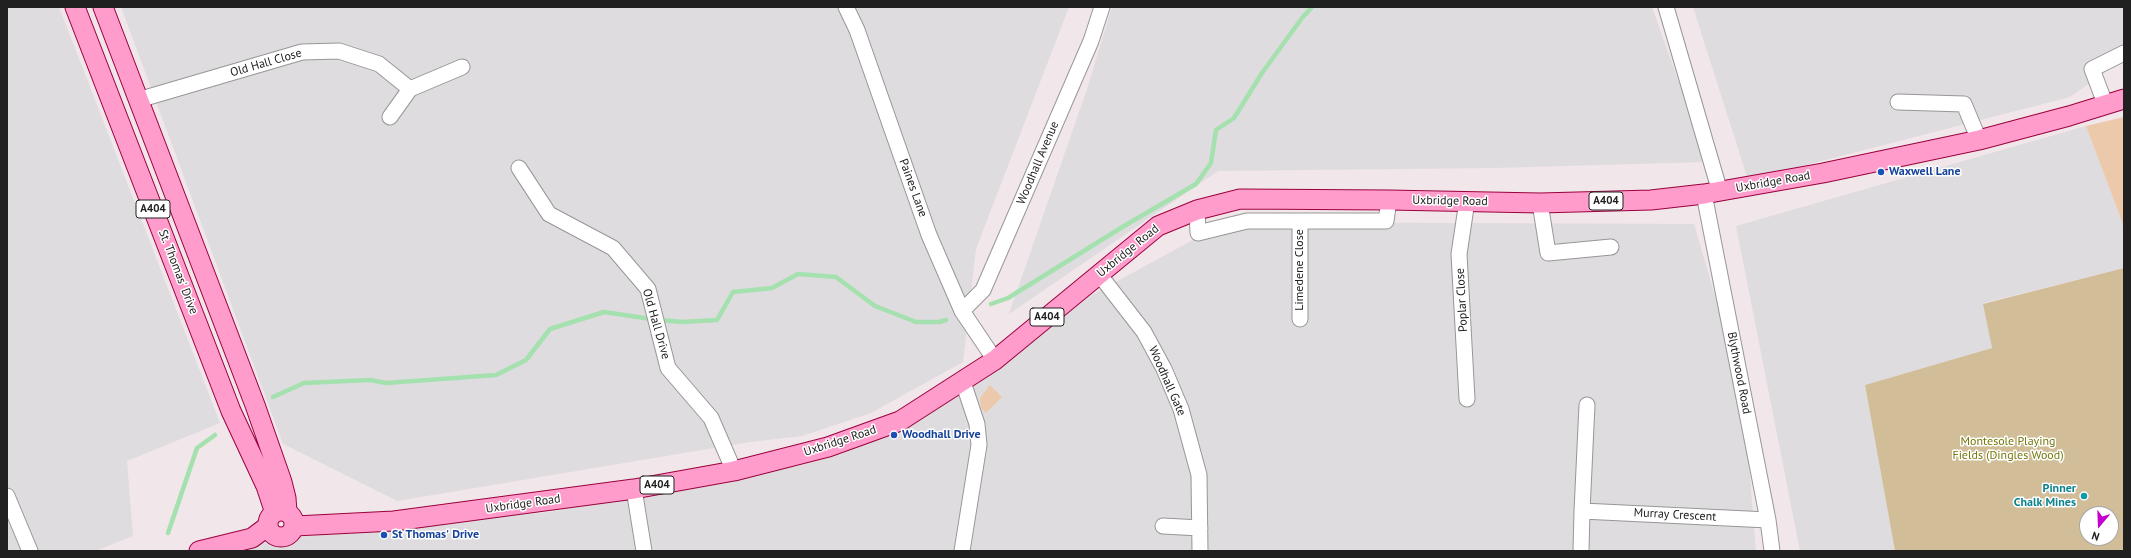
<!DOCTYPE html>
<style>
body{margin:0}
#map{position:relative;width:2131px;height:558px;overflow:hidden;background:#f1e6ea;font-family:"PT Sans",sans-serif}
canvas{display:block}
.frame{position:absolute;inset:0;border:8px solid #202020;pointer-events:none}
.north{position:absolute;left:2079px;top:506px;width:40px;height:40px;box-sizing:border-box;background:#fff;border:1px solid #a6a6a6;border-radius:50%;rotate:199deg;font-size:11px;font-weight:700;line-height:16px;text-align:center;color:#202020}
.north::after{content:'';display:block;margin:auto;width:14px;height:18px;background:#c500cf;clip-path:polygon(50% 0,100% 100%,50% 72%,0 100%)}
</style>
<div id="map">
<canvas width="2131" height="558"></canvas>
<div class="frame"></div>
<div class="north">N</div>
</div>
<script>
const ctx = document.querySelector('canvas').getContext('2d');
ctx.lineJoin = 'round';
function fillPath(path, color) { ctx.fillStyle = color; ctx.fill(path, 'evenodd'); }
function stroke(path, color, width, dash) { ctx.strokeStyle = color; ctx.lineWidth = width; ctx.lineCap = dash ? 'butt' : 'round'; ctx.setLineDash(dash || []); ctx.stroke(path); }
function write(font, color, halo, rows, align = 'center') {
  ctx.font = font + ' "PT Sans",sans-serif'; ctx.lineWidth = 3; ctx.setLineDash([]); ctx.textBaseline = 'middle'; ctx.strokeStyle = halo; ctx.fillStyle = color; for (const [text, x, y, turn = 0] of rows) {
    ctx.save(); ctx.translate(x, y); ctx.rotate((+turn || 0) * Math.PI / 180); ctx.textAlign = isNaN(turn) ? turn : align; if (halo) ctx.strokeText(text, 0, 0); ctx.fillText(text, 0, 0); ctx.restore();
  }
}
fillPath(new Path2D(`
 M 7,7 L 59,7 L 220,423 L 127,461 L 133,536 L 95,551 L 7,551 Z
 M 121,7 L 1069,7 L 976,249 L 963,362 L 871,413 L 802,436 L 750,442 L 397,501 L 283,444 Z
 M 1112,7 L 1652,7 L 1707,162 L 1494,168 L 1218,171 L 1009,314 L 1087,89 Z
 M 1693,7 L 2124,7 L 2124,59 L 2070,97 L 1748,180 Z
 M 2086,126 L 2124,227 L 2124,268 L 1984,303 L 1992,348 L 1865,385 L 1895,551 L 1800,551 L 1736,226 Z
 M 1226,222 L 1694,224 L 1743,392 L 1756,551 L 212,551 L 231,544 L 550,512 L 798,466 L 842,454 L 932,410 L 983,380 L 1090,296 Z`), '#dedcde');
fillPath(new Path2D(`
 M 2124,117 L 2124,227 L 2086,126 Z
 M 990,385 L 1002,397 L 986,413 L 981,408 L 980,398 Z`), '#ecc9aa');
fillPath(new Path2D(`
 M 2124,268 L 2124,551 L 1895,551 L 1865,385 L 1992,348 L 1983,304 ZM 2087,514 L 2111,514 L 2111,538 L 2087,538 Z`), '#d1be99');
stroke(new Path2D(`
 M 991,304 L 1008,298 L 1124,226 L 1196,184 L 1211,163 L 1216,130 L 1234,118 L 1262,73 L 1302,18 L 1312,7
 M 660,320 L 682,322 L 717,320 L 733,292 L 772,288 L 798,274 L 836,277 L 875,306 L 916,322 L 939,322 L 946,320
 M 273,397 L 304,383 L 370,380 L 386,383 L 496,375 L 526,360 L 550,329 L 604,312 L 651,319
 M 168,533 L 197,448 L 215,435`), '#a5e0af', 4.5);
const minor = new Path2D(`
 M 846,7 L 857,30 L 929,235 L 962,311 L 995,360
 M 1666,7 L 1720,192
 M 138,100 L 302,52 L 339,51 L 379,64 L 410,89
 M 1898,102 L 1964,104 L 1979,140
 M 2106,106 L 2092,69 L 2124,53
 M 390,117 L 410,89 L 462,67
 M 519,168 L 549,214 L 613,248 L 648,289 L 668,368 L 711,418 L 734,471
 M 1704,194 L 1768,520 L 1772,551
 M 1467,201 L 1459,254 L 1467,399
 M 1540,203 L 1548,253 L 1611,247
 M 1197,210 L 1198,233 L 1247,221 L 1386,221 L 1389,200
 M 1099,274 L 1144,332 L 1164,369 L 1181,409 L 1199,475 L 1200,551
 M 962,311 L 983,290 L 1091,41 L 1102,7
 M 1300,319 L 1300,221
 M 634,489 L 644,551
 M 7,496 L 30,551
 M 1582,511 L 1587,405
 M 1163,526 L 1200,528
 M 962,551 L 979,445 L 977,424 L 963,382
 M 1581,551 L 1582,511 L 1768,520`);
const major = new Path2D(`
 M 75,7 L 231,411 L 266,486 L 275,513
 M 103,7 L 255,405 L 282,482 L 286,498 L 287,512
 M268 524a13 13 0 1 1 26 0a13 13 0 1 1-26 0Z
 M 295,526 L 394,521 L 634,489 L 734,471 L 828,447 L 900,421 L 995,360 L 1158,226 L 1197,210 L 1240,199 L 1389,200 L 1540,203 L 1651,200 L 1704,194 L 1823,173 L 1979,140 L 2069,116 L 2124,99
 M 199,551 L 252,538 L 268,526`);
stroke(minor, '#979797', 17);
stroke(major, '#9b003b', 21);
stroke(minor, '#fff', 15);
stroke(major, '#ff9ccc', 19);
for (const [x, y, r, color] of [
 [1881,172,4,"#1a4fb4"],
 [894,435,4,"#1a4fb4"],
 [2084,496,4,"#0f9aa8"],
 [384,535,4,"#1a4fb4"]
]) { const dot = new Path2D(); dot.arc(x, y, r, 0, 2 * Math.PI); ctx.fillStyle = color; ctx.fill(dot); stroke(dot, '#fff', 1.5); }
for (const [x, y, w] of [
 [1606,201,34],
 [153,209,34],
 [1047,317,34],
 [657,485,34]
]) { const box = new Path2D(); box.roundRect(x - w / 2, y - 9, w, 18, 3); ctx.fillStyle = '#fff'; ctx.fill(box); stroke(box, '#202020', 1); }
write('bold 11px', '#202020', null, [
 ["A404",1606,201],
 ["A404",153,209],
 ["A404",1047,317],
 ["A404",657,485]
]);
write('12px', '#202020', '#fff', [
 ["Old Hall Close",266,63,-16],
 ["Woodhall Avenue",1038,163,-67],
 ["Uxbridge Road",1773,182,-10],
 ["Paines Lane",913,188,70],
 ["Uxbridge Road",1450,201,1],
 ["Uxbridge Road",1128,251,-39],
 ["Limedene Close",1300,270,-90],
 ["St. Thomas' Drive",178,272,69],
 ["Poplar Close",1462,300,-93],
 ["Old Hall Drive",656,324,74],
 ["Blythwood Road",1739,373,79],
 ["Woodhall Gate",1167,381,66],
 ["Uxbridge Road",840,441,-18],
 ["Uxbridge Road",523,504,-8],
 ["Murray Crescent",1675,515,3]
]);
write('bold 12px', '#164399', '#fff', [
 ["Waxwell Lane",1889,172],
 ["Woodhall Drive",902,435],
 ["St Thomas' Drive",392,535]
], 'left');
write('12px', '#747809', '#fff', [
 ["Montesole Playing",2008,442],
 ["Fields (Dingles Wood)",2008,456]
]);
write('bold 12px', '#0d838f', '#fff', [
 ["Pinner",2076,489],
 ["Chalk Mines",2076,503]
], 'right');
</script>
